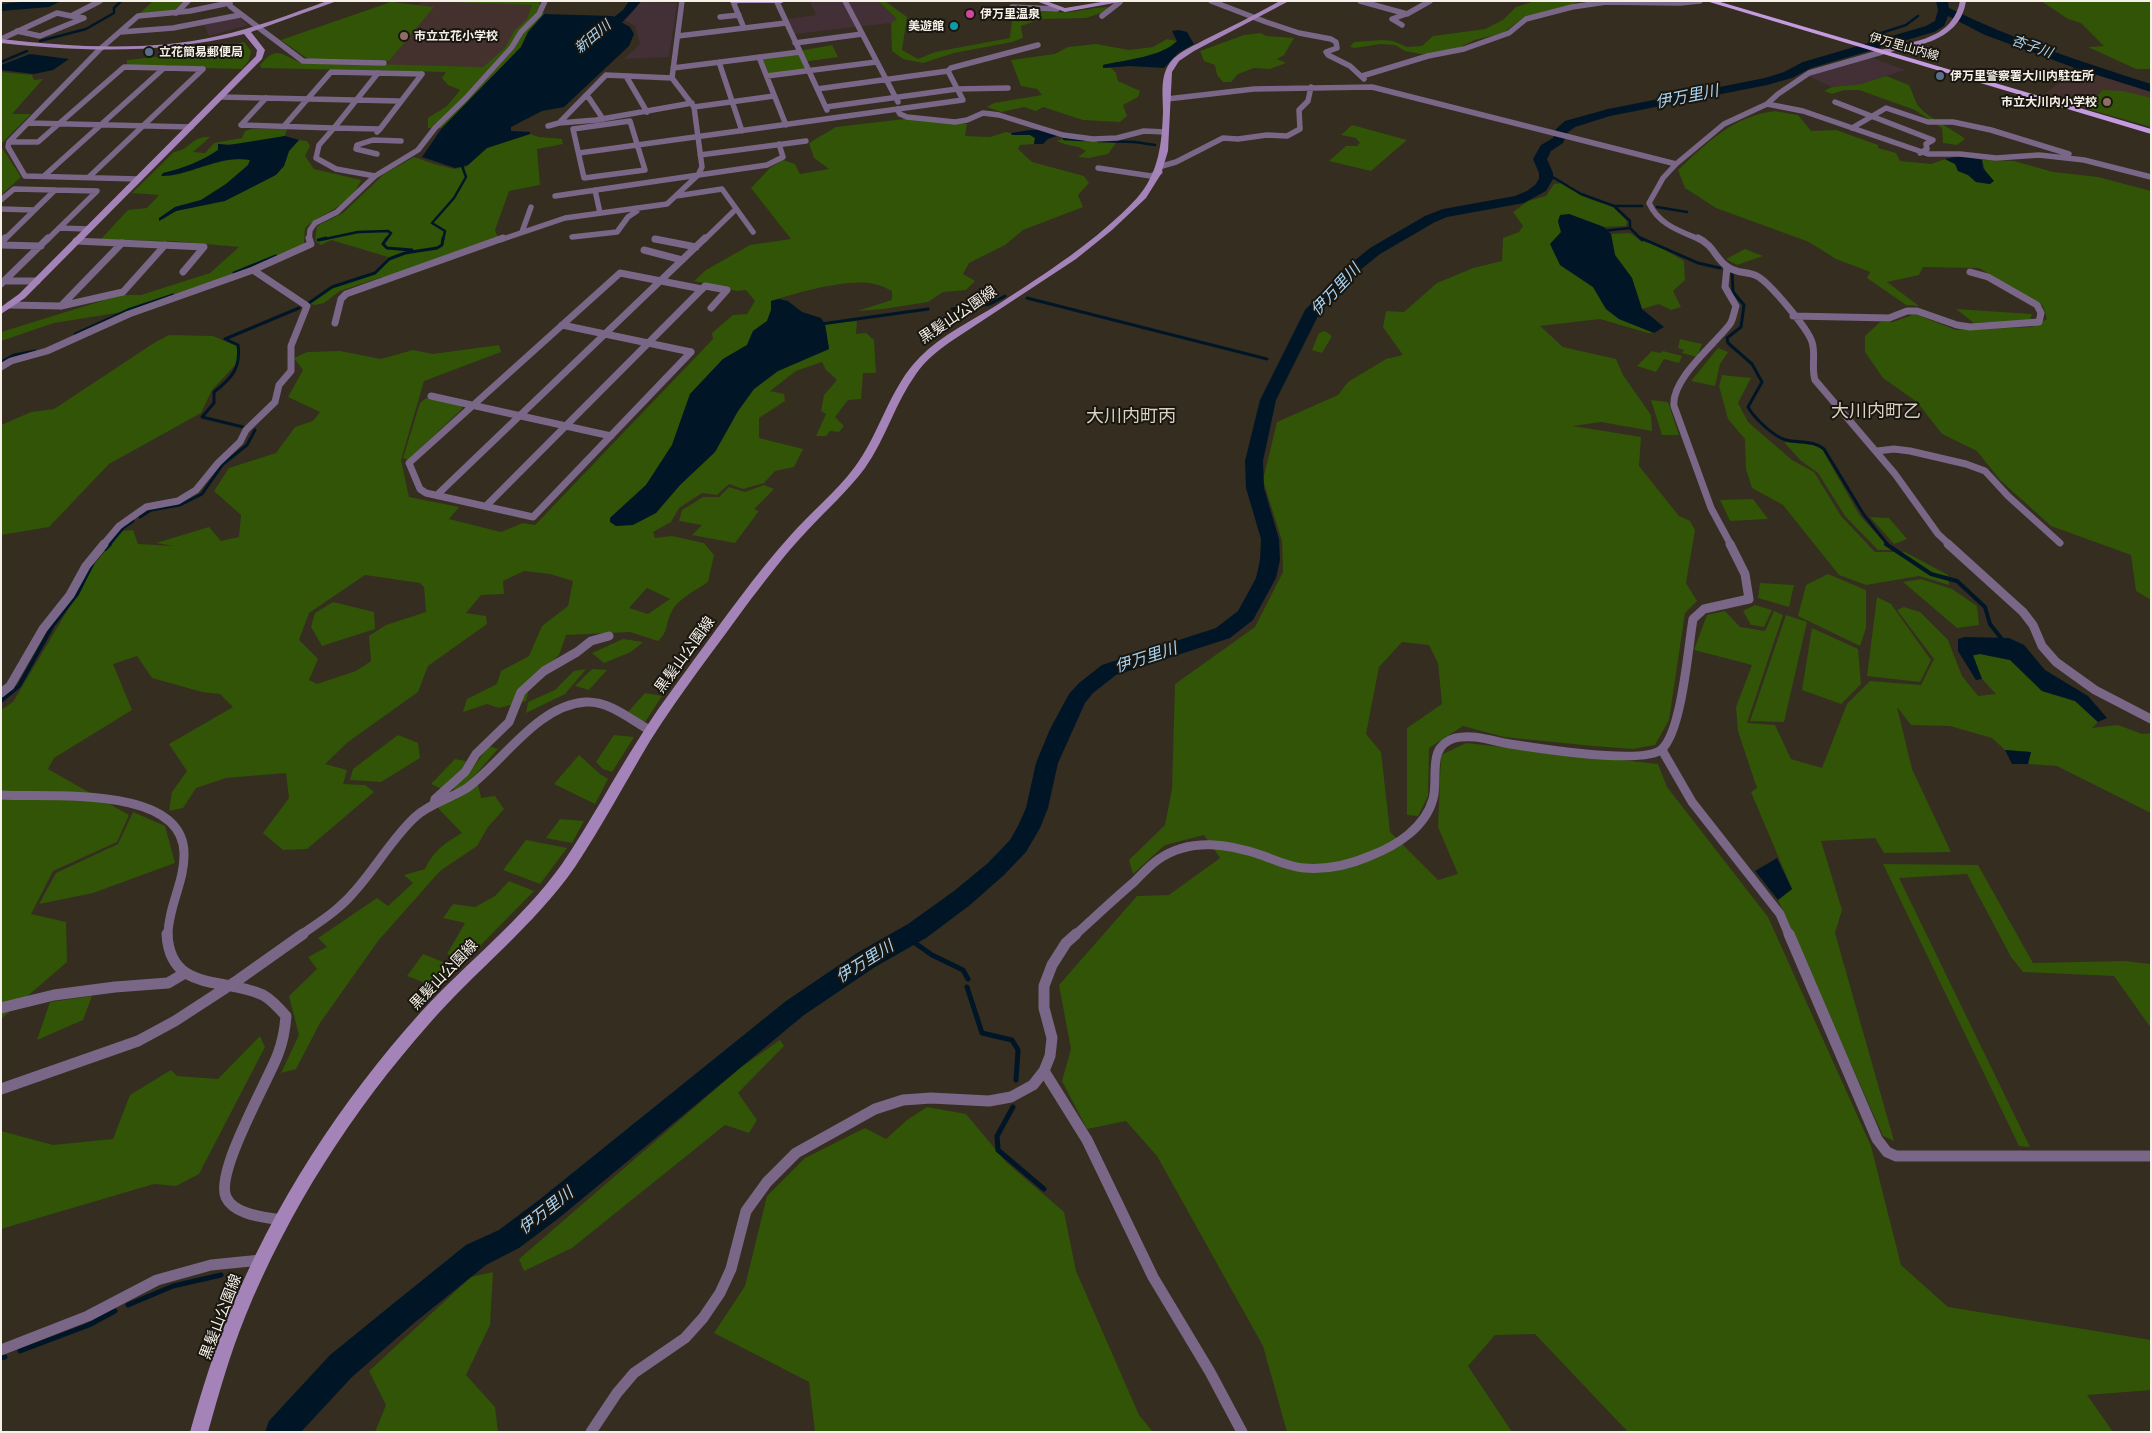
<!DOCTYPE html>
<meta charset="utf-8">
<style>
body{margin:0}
#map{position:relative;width:2152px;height:1433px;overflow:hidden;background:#342d20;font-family:Cabin,sans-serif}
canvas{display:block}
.frame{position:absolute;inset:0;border:2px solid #f5f1e8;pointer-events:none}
</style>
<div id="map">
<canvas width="2152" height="1433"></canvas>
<div class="frame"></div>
</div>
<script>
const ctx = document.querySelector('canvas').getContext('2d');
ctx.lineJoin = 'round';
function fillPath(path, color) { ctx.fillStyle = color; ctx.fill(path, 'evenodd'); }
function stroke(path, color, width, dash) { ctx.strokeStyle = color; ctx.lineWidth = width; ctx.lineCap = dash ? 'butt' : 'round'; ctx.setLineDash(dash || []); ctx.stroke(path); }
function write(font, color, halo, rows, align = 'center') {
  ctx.font = font + ' Cabin,"Noto Sans JP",sans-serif'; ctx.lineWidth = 4; ctx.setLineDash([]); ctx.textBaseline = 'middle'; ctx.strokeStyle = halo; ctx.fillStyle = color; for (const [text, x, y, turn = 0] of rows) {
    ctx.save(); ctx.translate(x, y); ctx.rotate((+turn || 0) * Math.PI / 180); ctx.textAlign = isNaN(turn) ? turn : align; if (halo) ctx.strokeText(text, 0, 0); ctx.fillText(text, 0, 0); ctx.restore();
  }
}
fillPath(new Path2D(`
 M 817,1 L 878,1 L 897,19 L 891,23 L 795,34 L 788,19 L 816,15 L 810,2 Z
 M 638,2 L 677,3 L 669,57 L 624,59 L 640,44 L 635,26 L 624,20 Z
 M 239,17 L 248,25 L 209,36 L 204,25 Z
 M 1870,57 L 1905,70 L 1861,84 L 1832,87 L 1808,76 Z`), '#432f36');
fillPath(new Path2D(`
 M 424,1 L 539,2 L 509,48 L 488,67 L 388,66 L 388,61 L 308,59 L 281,40 L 391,2 L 417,5 Z
 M 2082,70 L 2151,91 L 2151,127 L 2042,96 L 2061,81 Z`), '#44302d');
fillPath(new Path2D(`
 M 153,1 L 184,1 L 173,12 L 139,14 Z
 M 472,1 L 539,2 L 544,14 L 528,32 L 521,47 L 442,128 L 428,128 L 428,118 L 447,106 L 460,90 L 448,85 L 442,78 L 446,72 L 261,68 L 260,65 C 276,46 279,53 299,62 L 483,67 L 505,48 L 514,31 L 527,19 L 532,5 L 453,2 Z
 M 878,1 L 885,1 L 907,17 L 902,50 L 918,59 L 935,52 L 1010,38 L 1012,19 C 1038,6 1044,14 1070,12 C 1083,11 1095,7 1109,7 L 1109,10 L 1086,18 L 1041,19 L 1021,26 L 1023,38 L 1012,42 L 954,53 L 923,63 L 903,59 L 892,51 L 891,23 L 897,19 Z
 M 1535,1 L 1577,2 L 1571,5 L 1523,18 L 1503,33 L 1475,40 L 1456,49 L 1427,55 L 1405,51 L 1395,45 L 1380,44 L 1355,48 L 1350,47 L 1354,42 L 1382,40 L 1393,41 L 1407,47 L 1422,46 L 1433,36 L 1485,29 L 1503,20 L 1516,7 Z
 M 2041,1 L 2151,1 L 2151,69 L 2136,69 L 2088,47 L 2104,46 L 2081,23 L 2068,19 Z
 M 391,2 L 434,7 L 389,61 L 308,59 L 281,40 Z
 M 1261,33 L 1266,36 L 1294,38 L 1284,55 L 1277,59 L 1286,63 L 1270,69 L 1254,68 L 1238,74 L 1231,82 L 1223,82 L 1217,75 L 1215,65 L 1204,61 L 1200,51 L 1244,35 Z
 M 1167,39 L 1177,41 C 1162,57 1125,60 1103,65 L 1103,68 L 1111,68 L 1116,73 L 1118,81 L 1140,91 L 1138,97 L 1123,105 L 1127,116 L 1120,122 L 1083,120 L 1043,107 L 1036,111 L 1024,107 L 1001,112 L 987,107 L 994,103 L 1042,95 L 1037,89 L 1021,86 L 1011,60 L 1055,54 L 1068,47 L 1096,44 L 1129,50 L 1153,47 Z
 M 244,42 L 251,51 L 249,60 L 242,69 L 127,66 L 127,60 L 201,52 Z
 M 832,45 L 838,57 L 802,62 L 805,70 L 769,75 L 762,58 Z
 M 1,72 L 32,75 L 34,80 L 43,79 L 12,114 L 31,114 L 1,144 Z
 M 1886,76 L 1909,85 C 1912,91 1914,98 1917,104 C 1924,116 1953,129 1965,139 L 1957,145 L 1943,143 L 1942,128 L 1915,110 L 1859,90 L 1844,90 L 1832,94 L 1824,91 L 1832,87 L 1861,84 Z
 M 2103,90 L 2123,91 L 2151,98 L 2151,127 L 2084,108 Z
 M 1775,111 L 1798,115 L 1811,131 L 1836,130 L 1878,145 L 1878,148 L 1896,153 L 1900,161 L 1931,164 L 1945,159 L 1955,164 L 1958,171 L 1968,175 L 1976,182 L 1989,184 L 1982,160 L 2014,161 L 2053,172 L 2098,177 L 2151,191 L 2151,600 L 2136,591 L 2131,555 L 2051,526 L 2000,480 L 1977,451 L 1942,434 L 1917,402 L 1883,378 L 1865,352 L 1865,336 L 1880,322 L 1893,322 L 1915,314 L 1956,330 L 2032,327 L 2047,319 L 2043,306 L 1979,268 L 1923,267 L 1919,275 L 1887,282 L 1919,306 L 1906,305 L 1867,278 L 1870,272 L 1836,259 L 1809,242 L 1716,208 L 1685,188 L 1678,170 C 1708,142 1733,116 1775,111 Z
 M 904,119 L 967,124 L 965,136 L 990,137 L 1006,132 L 1011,133 L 1012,135 L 1030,135 L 1035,138 L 1034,144 L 1020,145 L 1018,149 L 1032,162 L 1084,176 L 1089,183 L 1078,195 L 1083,207 L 1023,230 L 1005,245 L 969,263 L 963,274 L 975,281 L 966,290 L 943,292 L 928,302 L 883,309 L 857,311 L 892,300 L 892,291 C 886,288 880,285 874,284 C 848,278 797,293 771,301 L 771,310 L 767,321 L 753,331 L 747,345 L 723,359 L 690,394 L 672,445 L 646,485 L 610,518 L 656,513 L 680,485 L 715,452 L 738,411 L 754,389 L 778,371 L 829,349 L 825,324 L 857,321 L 856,334 L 866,333 L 874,340 L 876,373 L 863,373 L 861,399 L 848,400 L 835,417 L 844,426 L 839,432 L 830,431 L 826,436 L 816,436 L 826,414 L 821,411 L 824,395 L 837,380 L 826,370 L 822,362 L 796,371 L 770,391 L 784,394 L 785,401 L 759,418 L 759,438 L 803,449 L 794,467 L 775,471 L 764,483 L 743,489 L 729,484 L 717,495 L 702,493 L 679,508 L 671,522 L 653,532 L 655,538 L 672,536 L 704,543 L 714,555 L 708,582 C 695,591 677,599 671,613 C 665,625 669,631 658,641 L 630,632 L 566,635 L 559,655 L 531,680 L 526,701 L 499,708 L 487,704 L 463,712 L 467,699 L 497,684 L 501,671 L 529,656 L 542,626 L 568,606 L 573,581 L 550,574 L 524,571 L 503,581 L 504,594 L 481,595 L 466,613 L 486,616 L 487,624 L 428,666 L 418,692 L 348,742 L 325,764 L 347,770 L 343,784 L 365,785 L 374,792 L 307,849 L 283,850 L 263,833 L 289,798 L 286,773 L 226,778 L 196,788 L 183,808 L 169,811 L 172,792 L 187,771 L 169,744 L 233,707 L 220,694 L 202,692 L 152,678 L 137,656 L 113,664 L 132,710 L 54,758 L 48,769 L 129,815 L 117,842 L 53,871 L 31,914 L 66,922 L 67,962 L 1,1019 L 1,800 L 6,792 L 1,790 L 1,710 L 13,702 L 96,562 L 122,531 L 133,530 L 138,544 L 174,546 L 156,543 L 209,527 L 221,541 L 239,537 L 241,515 L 214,491 L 229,468 L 276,453 L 295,427 L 313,421 L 320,412 L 288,397 L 303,370 L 294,358 L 307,352 L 340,351 L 381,359 L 413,350 L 433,354 L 499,345 L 501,352 L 424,381 L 401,460 L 409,497 L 459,507 L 449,519 L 501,532 L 523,523 L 535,525 L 713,339 L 712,333 L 733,315 L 747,314 L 755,301 L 746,290 L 737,291 L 694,281 L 706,270 L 750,245 L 791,239 L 751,188 L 770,168 L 783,160 L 795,164 L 800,174 L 829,169 L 814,158 L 809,143 L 836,127 ZM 365,575 L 420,583 L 424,587 L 426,612 L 386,625 L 369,636 L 371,661 L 356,671 L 317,684 L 309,680 L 318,659 L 299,640 L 309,613 ZM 647,588 L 670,599 L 648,614 L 629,608 Z
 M 1352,125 L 1407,140 L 1371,171 L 1329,161 L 1346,146 L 1357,146 L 1360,143 L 1356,138 L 1341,135 Z
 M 251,129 L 287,129 L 285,136 C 264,141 240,146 218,144 L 218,150 C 202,161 182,169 163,173 L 170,176 C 196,169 224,156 250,160 L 249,165 L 226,184 L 201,200 L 175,207 L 160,221 L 176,211 L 197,206 L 284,166 L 289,151 L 299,140 L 307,141 L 310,146 L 305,156 L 314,169 L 361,180 C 350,208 325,210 305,228 L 304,244 L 218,282 L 129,311 L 54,323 L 1,341 L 1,332 L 121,295 L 141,295 L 210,273 L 239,247 L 172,241 L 100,240 L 128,210 L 147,208 L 159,195 L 132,193 L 174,152 C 190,150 191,136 210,137 L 193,152 L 205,153 L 214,143 L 242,138 L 245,131 Z
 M 530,134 L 539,137 L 562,139 L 563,144 L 537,149 L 540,185 L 509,191 L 495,230 L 498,238 L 387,278 L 382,277 L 340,291 L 324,303 L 315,305 L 307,303 L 332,286 L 374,273 L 388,257 L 331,240 L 321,245 L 315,241 L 317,226 L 343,213 L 384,174 L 414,157 L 434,164 L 454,169 L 466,167 L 487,148 Z
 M 1066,137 L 1108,140 L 1116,143 L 1108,154 L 1089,158 L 1078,157 L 1086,151 C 1075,144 1068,147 1057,141 Z
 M 1,146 L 21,177 L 1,195 Z
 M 1563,183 L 1571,186 L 1579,194 L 1590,199 L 1612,206 L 1627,221 L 1626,226 L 1604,227 L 1569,214 L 1558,221 L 1561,232 L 1560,265 L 1593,287 L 1606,309 L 1619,319 L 1654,333 L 1648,333 L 1600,319 L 1540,326 L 1563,347 L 1616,359 L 1623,375 L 1651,415 L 1652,431 L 1601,422 L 1573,426 L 1641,437 L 1639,466 L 1679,516 L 1690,521 L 1695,530 L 1686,583 L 1697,601 L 1685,613 L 1669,720 L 1655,745 L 1633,749 L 1593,746 L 1504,737 L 1463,726 L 1429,748 L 1428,796 L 1418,816 L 1407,815 L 1407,728 L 1442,704 L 1438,663 L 1429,645 L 1402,642 L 1379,667 L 1366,734 L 1381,752 L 1390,832 L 1438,880 L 1458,874 L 1438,827 L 1441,755 L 1466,743 L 1658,764 L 1667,787 L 1768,917 L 1871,1146 L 1901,1265 L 1948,1307 L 2151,1340 L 2151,1390 L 2087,1395 L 2113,1432 L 1628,1432 L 1535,1334 L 1495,1335 L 1468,1366 L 1512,1432 L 1287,1432 L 1263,1346 L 1157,1156 L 1126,1121 L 1087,1129 L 1062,1081 L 1071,1049 L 1059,985 L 1137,896 L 1169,895 L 1220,858 L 1204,835 L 1165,845 L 1133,874 L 1129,860 L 1165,825 L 1172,789 L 1175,684 L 1255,627 L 1283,572 L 1282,541 L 1263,480 L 1277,422 L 1338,395 L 1348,382 L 1386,359 L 1403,355 L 1383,327 L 1386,311 L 1404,312 L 1437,283 L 1473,268 L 1502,261 L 1503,238 L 1519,232 L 1523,226 L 1513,212 L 1528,201 L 1546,196 L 1554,184 Z
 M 1630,233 L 1641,241 L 1657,245 L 1684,261 L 1685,280 L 1673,291 L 1681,307 L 1671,310 L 1659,304 L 1642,309 L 1632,278 L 1615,255 L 1611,234 Z
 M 1745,249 L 1763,256 L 1737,265 L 1726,259 Z
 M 1956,309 L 2032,314 L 2030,320 L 1974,323 Z
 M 1325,331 L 1332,336 L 1322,353 L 1312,350 L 1319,333 Z
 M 169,335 L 213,336 L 237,346 L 238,362 L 212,390 L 201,413 L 109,464 L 49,527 L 1,535 L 1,425 L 31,412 L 54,409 L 154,343 Z
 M 1680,339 L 1702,344 L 1697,357 L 1682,353 L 1684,350 L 1678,348 Z
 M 1718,348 L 1728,352 L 1720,364 L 1715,386 L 1691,381 Z
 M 1652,351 L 1660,353 L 1663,351 L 1682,356 L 1679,363 L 1664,359 L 1656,372 L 1637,366 Z
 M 1722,375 L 1751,378 L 1738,403 L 1748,422 L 1792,460 L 1814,472 L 1841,516 L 1875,552 L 1905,552 L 1948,575 L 1949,585 L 1919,576 L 1866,585 L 1839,575 L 1783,505 L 1752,488 L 1746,469 L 1745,439 L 1728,419 L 1719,386 Z
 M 426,398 L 462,406 L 462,409 L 408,460 L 403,458 L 420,403 Z
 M 1651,400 L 1668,402 L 1679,435 L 1662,435 Z
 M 1784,442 L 1814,445 L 1822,449 L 1860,516 L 1892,550 L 1878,550 L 1845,516 L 1818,473 L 1800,460 Z
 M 764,485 L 774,489 L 754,509 L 759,511 L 735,543 L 692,535 L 702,525 L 679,521 L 682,510 L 703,497 L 719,497 L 729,487 L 745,492 Z
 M 1753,499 L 1768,519 L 1730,521 L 1720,500 Z
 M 1870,517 L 1889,518 L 1907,539 L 1894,544 Z
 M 1828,574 L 1866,590 L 1866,628 L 1860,646 L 1798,616 L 1806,585 Z
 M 1921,579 L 1952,589 L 1977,606 L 1979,625 L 1957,628 L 1903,582 Z
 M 1760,583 L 1794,585 L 1789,607 L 1758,598 Z
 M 1877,597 L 1891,604 L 1931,660 L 1920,682 L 1867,676 Z
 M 333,602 L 374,612 L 375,629 L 322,646 L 311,627 L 315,613 Z
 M 1755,605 L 1772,610 L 1764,627 L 1751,625 L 1743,611 Z
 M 1904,607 L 1920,612 L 1948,640 L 1962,676 L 1978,696 L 1996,694 L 1982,679 L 1972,656 L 1980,654 L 2010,660 L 2042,691 L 2075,701 L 2098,722 L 2092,728 L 2118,725 L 2142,734 L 2151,733 L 2151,813 L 2057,766 L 2028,764 L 2031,752 L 2005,750 L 1992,738 L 1950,726 L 1911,725 L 1897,707 L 1912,769 L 1951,852 L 1884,853 L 1875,838 L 1821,841 L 1842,910 L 1835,933 L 1894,1141 L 1883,1136 L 1778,900 L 1792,889 L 1751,792 L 1757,788 L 1738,731 L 1736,707 L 1752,665 L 1694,650 L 1707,615 L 1725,611 L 1740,627 L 1765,631 L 1774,611 L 1783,615 L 1747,723 L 1775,725 L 1791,759 L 1822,768 L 1847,704 L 1870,681 L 1921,685 L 1934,659 L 1897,610 Z
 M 1786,615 L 1807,622 L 1784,722 L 1750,721 Z
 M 1812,628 L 1858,649 L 1861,684 L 1841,704 L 1802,690 Z
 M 623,639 L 643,642 L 631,652 L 604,663 L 592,653 Z
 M 586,669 L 565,694 L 526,713 L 528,702 L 555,690 L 574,671 Z
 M 592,669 L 607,670 L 589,690 L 575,686 Z
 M 645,693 L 662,696 L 645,722 L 628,712 Z
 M 398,735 L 418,743 L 420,758 L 381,782 L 350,780 L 353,769 Z
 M 614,735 L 634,737 L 612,772 L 603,769 L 596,762 Z
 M 489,746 L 498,749 L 468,783 L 457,790 L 451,788 L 469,773 Z
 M 579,755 L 600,774 L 608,779 L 595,804 L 554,784 Z
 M 455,759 L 466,761 L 461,770 L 442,789 L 431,784 Z
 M 478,785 L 481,798 L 495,796 L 504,809 L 488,827 L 477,846 L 440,871 L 378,941 L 320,1023 L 296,1069 L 281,1073 L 299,1035 L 289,996 L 317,969 L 308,957 L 327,947 L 318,938 L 377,898 L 388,906 L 413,883 L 404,875 L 425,869 C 432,852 446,842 462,833 L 437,807 L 457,799 Z
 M 133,812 L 165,826 L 175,863 L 93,893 L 39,904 L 56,873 L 118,844 Z
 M 560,819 L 584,821 L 572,843 L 546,838 Z
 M 526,840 L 567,848 L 540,884 L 503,870 Z
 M 1883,864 L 1978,865 L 2033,963 L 2124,961 L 2151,964 L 2151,1028 L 2114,976 L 2023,972 L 2011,957 L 1967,874 L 1899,878 L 2030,1147 L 2019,1146 Z
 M 509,881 L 534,891 L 466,960 L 447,954 L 465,923 L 443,918 L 453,904 L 475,907 L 495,896 Z
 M 423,954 L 458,968 L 438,988 L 407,976 Z
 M 92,996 L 83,1020 L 37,1040 L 50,1002 Z
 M 260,1036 L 265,1047 L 199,1174 L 176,1186 L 154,1184 L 1,1229 L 1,1131 L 53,1145 L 113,1139 L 130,1095 L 171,1070 L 177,1076 L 218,1079 Z
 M 780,1040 L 784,1046 L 738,1093 L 757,1120 L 749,1133 L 725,1125 L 572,1248 L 524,1271 L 519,1259 L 740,1068 Z
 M 927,1107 L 966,1114 L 1006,1162 L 1064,1212 L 1076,1271 L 1139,1415 L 1153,1432 L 815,1432 L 809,1382 L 714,1333 L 745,1286 L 767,1196 L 805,1158 L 865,1128 L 886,1139 L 907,1120 Z
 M 493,1272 L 490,1325 L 466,1375 L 495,1407 L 498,1432 L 375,1432 L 386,1405 L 369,1371 L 471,1277 Z`), '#315406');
fillPath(new Path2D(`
 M 544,14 L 612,16 L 621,19 L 621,22 L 630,27 L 634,34 L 629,46 L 564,107 L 542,111 L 511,127 L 511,131 L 530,132 L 530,134 L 487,148 L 468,165 L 455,168 L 422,157 L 442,128 L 521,47 L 528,32 Z
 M 1179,30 L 1187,32 L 1194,44 L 1178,53 L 1164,68 L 1130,66 L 1103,68 L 1103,65 C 1124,60 1162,57 1177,41 L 1172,31 Z
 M 30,54 L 69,59 L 53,70 L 34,74 L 1,70 L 1,65 Z
 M 1030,130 L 1042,130 L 1057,136 L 1048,139 L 1043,144 L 1034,144 L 1035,138 L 1030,135 L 1012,135 L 1011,133 Z
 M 285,136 L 299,140 L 289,151 L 284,166 L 276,175 L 225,201 L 176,211 L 159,221 L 159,218 L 175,207 L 201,200 L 226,184 L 248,165 L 250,160 C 220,154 191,176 161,176 L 163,173 C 182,169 202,161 218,150 L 218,144 L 229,145 Z
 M 1955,157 L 1969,157 L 1982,160 L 1983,168 L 1994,181 L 1990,184 L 1976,182 L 1968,175 L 1958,171 L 1955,164 L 1945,159 Z
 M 1569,214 L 1604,227 L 1611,234 L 1615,255 L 1632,278 L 1642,309 L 1664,327 L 1654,333 L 1619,319 L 1606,309 L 1593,287 L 1560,265 L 1550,244 L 1561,232 L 1558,221 L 1560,215 Z
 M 779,299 L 788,301 L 802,312 L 821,318 L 825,324 L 829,349 L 778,371 L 754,389 L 738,411 L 715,452 L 680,485 L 656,513 L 633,525 L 616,526 L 610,522 L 610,518 L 646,485 L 672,445 L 690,394 L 723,359 L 747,345 L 753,331 L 767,321 L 771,310 L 771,301 Z
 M 1965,637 L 2009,638 L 2024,645 L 2045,670 L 2088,696 L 2107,718 L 2098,722 L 2075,701 L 2042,691 L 2010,660 L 1980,654 L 1973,655 L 1982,679 L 1976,680 L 1958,651 L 1958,639 Z
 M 2005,750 L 2031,752 L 2028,764 L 2012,764 Z
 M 1777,858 L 1792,889 L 1778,900 L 1755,871 Z`), '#001627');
stroke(new Path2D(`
 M 1875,35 L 1906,25 L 1918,16
 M 1878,40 L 1885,43
 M 40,41 L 86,29 L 114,13 L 114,8 L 121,1
 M 1,62 L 27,51
 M 1064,139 L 1084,140
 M 1098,141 L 1135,142 L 1155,145
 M 1546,173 L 1581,194 L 1614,206 L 1630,221 L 1630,228 L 1642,240
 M 1615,206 L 1642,206
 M 1657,207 L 1687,212
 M 1603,231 L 1630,228
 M 320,240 L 358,232 L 388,231 L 391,233 L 386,240
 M 443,240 L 445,231 L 432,223 L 454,198 L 466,177 L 461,163`), '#001627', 2.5);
stroke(new Path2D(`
 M 387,238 L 383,244 L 387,248 L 412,250
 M 1641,238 L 1698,263 L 1720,268
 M 318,240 L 326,238
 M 1732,272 L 1733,292 L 1744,305 L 1741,327 L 1727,338 L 1728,343 L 1752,364 L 1762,382 L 1748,407 C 1754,418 1774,437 1786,440 C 1799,443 1813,440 1824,449 L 1864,515 L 1888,545
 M 234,273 L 276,256
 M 1027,298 L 1267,359
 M 309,303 L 332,287 L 375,273 L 389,259 L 405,253 L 437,248 L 442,245 L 443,238
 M 952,309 L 990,304 L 1005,296
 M 821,324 L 928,309
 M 75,334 L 128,310 L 173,295
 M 1,362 L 14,355 L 35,351
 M 243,427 L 202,417 L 214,403 L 214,392 C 232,378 241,368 238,345 L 225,339 L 299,308
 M 140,517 L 151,510 L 180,505 L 202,494 L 223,464 L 247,445 L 255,430
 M 109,545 L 123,528 L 133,521`), '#001627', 3);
stroke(new Path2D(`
 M 1886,544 L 1931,574 L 1957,581 L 1985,607 L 1990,624 L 2004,642
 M 105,549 L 110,544
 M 1,701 L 19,686 L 53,625 L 77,594 L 92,564
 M 916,935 L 917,931`), '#001627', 4);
stroke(new Path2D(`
 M 917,934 L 915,943 L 932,955 L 963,970 L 968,979
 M 967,987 L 982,1033 L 1012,1040 L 1018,1050 L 1016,1080
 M 1013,1107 L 997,1136 L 998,1150 L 1044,1189
 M 128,1305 L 173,1286 L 221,1275
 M 20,1351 L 89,1325 L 115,1311
 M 1,1358 L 5,1357`), '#001627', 5);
fillPath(new Path2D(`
 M 61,1 L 49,7 L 1,11 L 1,4 L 20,2 Z
 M 629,1 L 641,1 C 633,12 606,42 593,39 L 591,36 L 593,33 L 623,10 Z
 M 1936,1 L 1948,1 L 1949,8 C 2014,40 2082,62 2151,84 L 2151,92 L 2075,68 L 1985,35 L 1948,16 L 1944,26 L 1934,32 L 1811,68 L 1792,78 L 1767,85 L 1610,116 L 1575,127 L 1567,133 L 1563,143 L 1551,151 L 1547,159 L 1553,173 L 1553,179 L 1546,191 L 1524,203 L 1447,217 L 1435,222 L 1380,254 L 1354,275 L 1320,312 L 1276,400 L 1263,461 L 1264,488 L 1279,539 L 1280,560 L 1276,578 L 1253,620 L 1230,638 L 1116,675 L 1093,693 L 1085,703 L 1058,763 L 1048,808 L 1040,828 L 1026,852 L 1004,875 L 970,905 L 926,938 L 875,967 L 804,1015 L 559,1218 L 519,1248 L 486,1265 L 414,1323 L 352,1377 L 301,1432 L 265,1432 L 269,1421 L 330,1355 L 394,1303 L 466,1245 L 499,1230 L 539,1200 L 786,1001 L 857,953 L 908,924 L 954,891 L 988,863 L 1010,840 L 1018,826 L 1026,808 L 1036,763 L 1050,729 L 1069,694 L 1079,683 L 1102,665 L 1216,628 L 1238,611 L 1256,578 L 1260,560 L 1261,539 L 1246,488 L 1245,461 L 1260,400 L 1305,310 L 1344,269 L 1370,248 L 1425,216 L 1443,209 L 1515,196 L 1527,191 L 1535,185 L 1539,179 L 1539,173 L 1533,159 L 1541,145 L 1553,138 L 1556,129 L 1565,121 L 1608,109 L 1765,78 L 1784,72 L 1803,62 L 1926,26 L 1935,21 L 1938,10 Z`), '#001627');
stroke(new Path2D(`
 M 230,1 L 230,6 L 303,61 L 384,63
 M 736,1 L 734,4 L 744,28
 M 845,1 L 898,102
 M 1211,1 L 1266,22 L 1299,33 L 1331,39 L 1336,42 L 1337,48 L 1326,52 L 1328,55 L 1350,66 L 1364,79
 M 1360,1 L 1407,14 L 1430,1
 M 777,2 L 827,110
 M 1012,7 L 1057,9
 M 176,13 L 188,1
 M 1102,16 L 1120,2
 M 720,17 L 739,15
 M 1402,25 L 1392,19 L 1406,14
 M 17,31 L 40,36 L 84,18 L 71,16
 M 121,32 L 173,28 L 240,15
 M 678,36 L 786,23
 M 1,39 L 57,13 L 71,16 L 100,1
 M 795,43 L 862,34
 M 759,57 L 786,125
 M 719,62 L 742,131
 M 673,68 L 800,52
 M 948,71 L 951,68 L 1038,45
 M 626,76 L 647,112
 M 767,76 L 876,62
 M 1362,76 L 1428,56 L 1464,49 L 1509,33 L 1526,19 L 1572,7 L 1606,2 L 1680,3 L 1700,1
 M 585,96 L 589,98 L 603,119
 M 220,97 L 399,101
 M 1167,99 L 1254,89 L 1372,87 L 1676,164
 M 1835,102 L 1933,140 L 1926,144 L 1927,149 L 1920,153
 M 1767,104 L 1803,111 L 1928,154 L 1960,154 L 1996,158 L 2039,155 L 2084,160 L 2151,177
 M 694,107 L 774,96
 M 826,107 L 957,89 L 1008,88
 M 897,109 L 900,114 L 907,117 L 955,122 L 967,120 L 983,113 L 999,115 L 1063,135 L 1093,139 L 1117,138 L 1144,131 L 1165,132
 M 630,121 L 645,170 L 584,178 L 573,129 Z
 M 28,123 L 191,127
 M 559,123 L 596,120 L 692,103
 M 241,125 L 334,128 L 319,145 L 316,158 L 336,169 L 375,176
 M 241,125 L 266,98
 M 284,126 L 331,72 L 422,74
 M 548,126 L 559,123 L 606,75 L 672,78
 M 334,128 L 378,73
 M 334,128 L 380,129 L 377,132
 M 1852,128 L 1886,108 L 1928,122 L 1953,122 L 1991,130 L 2069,154
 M 380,129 L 422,74
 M 9,142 L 38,142 L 124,67 L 203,69
 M 579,153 L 963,100 L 948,71 L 817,89
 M 377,154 L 356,149 L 357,145 L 373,140 L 401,141
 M 700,155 L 806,141
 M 1162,166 L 1176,162 L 1223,138 L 1238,139 L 1267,135 L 1287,136 L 1300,129 L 1299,110 L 1308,101 L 1311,87
 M 1098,168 L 1151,176 L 1160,172
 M 44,176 L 164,68
 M 89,177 L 203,69
 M 138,179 L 25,176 L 8,147 L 9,142 L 99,50 L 138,16 L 190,11 L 229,3
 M 595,190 L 600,213
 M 555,196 L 767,165 L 783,157 L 779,144
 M 676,196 L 722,189 L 753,232
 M 1,200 L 14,189 L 55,190
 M 1,209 L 34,210
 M 59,228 L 88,229
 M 522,232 L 531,207
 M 572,237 L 617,232 L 628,217 L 637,211 L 637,208
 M 655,239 L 658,240
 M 4,240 L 55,190 L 97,191 L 47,240
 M 309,240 L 310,230 L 315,223 L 337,212 L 375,176 L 418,150 L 435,128 L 466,98 L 512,47 L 521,32 L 539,14 L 545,1
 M 500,240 L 565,218 L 667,204 L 698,175 L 702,167 L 694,107 L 672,78 L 682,1
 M 704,240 L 735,210
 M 1701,240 C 1680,231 1659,225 1649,203 L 1663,178 L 1676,164 L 1724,124 L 1767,104 L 1778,94 L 1809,73 L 1882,52`), '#7a6686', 5.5);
stroke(new Path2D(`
 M 1698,238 C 1715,246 1715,259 1728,267 C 1737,274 1748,271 1757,276 C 1770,283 1808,329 1812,342 C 1816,354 1811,367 1815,380 L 1895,474 L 1938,534 L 1950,545
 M 655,239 L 696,247
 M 76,241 L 204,247 L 183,272
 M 1,242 L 5,238
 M 1,245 L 41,246
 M 644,250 L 682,260
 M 1727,267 L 1725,287 L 1736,306 C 1734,312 1733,320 1730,324 C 1714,345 1671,379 1674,406 L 1711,508 L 1731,545
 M 5,281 L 37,281
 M 1,284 L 48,238
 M 10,305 L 61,306 L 123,292 L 165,245
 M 61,306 L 122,243
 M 1793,316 L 1889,318 L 1907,311 L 1917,311 L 1957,325 L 1970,327 L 2039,322 L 2041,313 L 2037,305 L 1988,277 L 1970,272
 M 335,323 L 341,299 L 346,294 L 503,238
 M 562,325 L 691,352
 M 691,352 L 533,517 L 426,493 L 420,489 L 409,463 L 620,273 L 702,289
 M 1,367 L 11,361 L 47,351 L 129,314 L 253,270 L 311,244 L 309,238
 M 431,396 L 611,436
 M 1877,451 L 1894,449 L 1910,451 L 1966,464 L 1985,471 L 2008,496 L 2060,543
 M 437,495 L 705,238
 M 486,506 L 705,286 L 727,290 L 711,308
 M 103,545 L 119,526 L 146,507 L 178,501 L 196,490 L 218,463 L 240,442 L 246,430 L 275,402 L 279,385 L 291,371 L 291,346 L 307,306 L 253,270`), '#7a6686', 7);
stroke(new Path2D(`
 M 1948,544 L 2023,612 L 2033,625 L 2042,646 L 2056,662 L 2095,690 L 2151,719
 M 1,693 L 10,686 L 43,629 L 70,595 L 86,566 L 104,544
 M 1662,750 L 1692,802 L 1780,914 L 1789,935
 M 1,795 C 47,798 183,784 184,853 C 185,881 168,907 168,935
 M 434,803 L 435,799 L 465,772 L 476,754 L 509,722 L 521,692 L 544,671 L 577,652 L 591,641 L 609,636
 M 301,935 C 319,922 339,910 354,892 C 375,869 391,840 414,818 C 428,804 450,799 467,788 C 503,762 537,705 586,702 C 610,701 631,720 651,731
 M 1075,935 C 1095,917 1114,899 1134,882 C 1142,874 1150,865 1159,859 C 1191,837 1230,844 1264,856 C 1277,861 1290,867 1304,868 C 1327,870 1349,865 1370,856 C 1396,846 1425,828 1433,799 C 1439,778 1426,746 1455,738 C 1475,733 1497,743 1517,745 C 1543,749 1645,765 1662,749 C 1682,730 1688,648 1693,619 L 1704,609 L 1749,599 L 1745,574 L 1730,544`), '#7a6686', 9);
stroke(new Path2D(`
 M 167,934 C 170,993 224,977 263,995 C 272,1000 279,1008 286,1016 C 285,1029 283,1041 278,1054 C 268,1081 215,1172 226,1197 C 234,1215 264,1217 281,1220
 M 1789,934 L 1877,1139 L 1887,1152 L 1896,1156 L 2151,1156
 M 1,1008 L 54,995 L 115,987 L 168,983 L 185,973
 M 1044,1071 L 1087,1140 L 1153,1277 L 1210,1372 L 1242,1432
 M 1,1089 L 138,1041 L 175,1021 L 238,980 L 303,934
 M 1,1350 L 88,1316 L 157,1280 L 211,1265 L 261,1260
 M 591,1432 L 617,1393 L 634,1373 L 685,1338 L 703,1318 L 720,1293 L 731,1269 L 746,1211 L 767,1182 L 796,1153 L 875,1109 L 903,1100 L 931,1098 L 989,1101 L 1011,1097 L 1033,1085 L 1044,1071 L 1050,1056 L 1052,1038 L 1044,1008 L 1044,986 L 1052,965 L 1066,943 L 1076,934`), '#7a6686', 11);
fillPath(new Path2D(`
 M 327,1 L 337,1 L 251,32 L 265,50 L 262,59 L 25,298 L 1,314 L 1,307 L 19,294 L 34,279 L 256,56 L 257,50 L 244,34 C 163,54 84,52 1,43 L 1,39 C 73,47 147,52 218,36 C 255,28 291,14 327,1 Z
 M 728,1 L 785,1 L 782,3 L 731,3 Z
 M 1036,1 L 1046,1 L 1065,8 L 1107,1 L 1125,1 L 1065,12 Z
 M 1280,1 L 1289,1 L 1194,51 L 1179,61 L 1172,72 L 1168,151 L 1161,174 L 1146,198 L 1112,230 L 1076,259 L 950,342 C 937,351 925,361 916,374 C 895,403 886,438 865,468 C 848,491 826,510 806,532 C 786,553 769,576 751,599 C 717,646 681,692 650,741 C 625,783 602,826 575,867 C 534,926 476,970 429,1024 C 352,1111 289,1209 245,1317 C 230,1354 219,1393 208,1432 L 190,1432 C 201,1393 213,1354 228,1317 C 273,1205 340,1102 421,1012 C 467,962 522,920 562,864 C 590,823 613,779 640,737 C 656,711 675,686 693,661 C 724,619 755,575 790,536 C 810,513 835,493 854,468 C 880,434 889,388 920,357 C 942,335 971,321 997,305 C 1046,273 1097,241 1137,198 C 1159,173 1162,143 1163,111 C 1163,92 1159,73 1174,58 C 1183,50 1195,45 1206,39 C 1231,27 1256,14 1280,1 Z
 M 1960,1 L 1966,1 C 1960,42 1915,46 1882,54 L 1878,52 C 1884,48 1893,47 1901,45 C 1928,39 1954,32 1960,1 Z`), '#a484b8');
fillPath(new Path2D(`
 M 1706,1 L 1717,1 L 2151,129 L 2151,134 Z`), '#c59bdf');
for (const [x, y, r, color] of [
 [970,14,5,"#d1479c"],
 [954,26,5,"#0f9aa8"],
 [404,36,5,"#8d6e63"],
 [149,52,5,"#5c6f8a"],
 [1940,76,5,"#5c6f8a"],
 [2107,102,5,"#8d6e63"]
]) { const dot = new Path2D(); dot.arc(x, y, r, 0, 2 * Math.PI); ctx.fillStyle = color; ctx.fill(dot); stroke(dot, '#191610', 2); }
write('bold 12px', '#f5f1e8', '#191610', [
 ["伊万里温泉",980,14],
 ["美遊館",944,26,"right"],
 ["市立立花小学校",414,36],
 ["立花簡易郵便局",159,52],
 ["伊万里警察署大川内駐在所",1950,76],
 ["市立大川内小学校",2097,102,"right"]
], 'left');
write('12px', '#f5f1e8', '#191610', [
 ["伊万里山内線",1904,47,16]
]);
write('italic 14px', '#a9d4f2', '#191610', [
 ["新田川",593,37,-40],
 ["杏子川",2032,47,19]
]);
write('15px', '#f5f1e8', '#191610', [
 ["黒髪山公園線",958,315,-34],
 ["黒髪山公園線",685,655,-54],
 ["黒髪山公園線",444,975,-46],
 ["黒髪山公園線",221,1317,-69]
]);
write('italic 16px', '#a9d4f2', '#191610', [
 ["伊万里川",1687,97,-11],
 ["伊万里川",1336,290,-47],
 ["伊万里川",1146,658,-18],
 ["伊万里川",865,962,-32],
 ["伊万里川",546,1211,-38]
]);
write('18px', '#dad1c0', '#191610', [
 ["大川内町乙",1876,412],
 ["大川内町丙",1131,417]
]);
</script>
